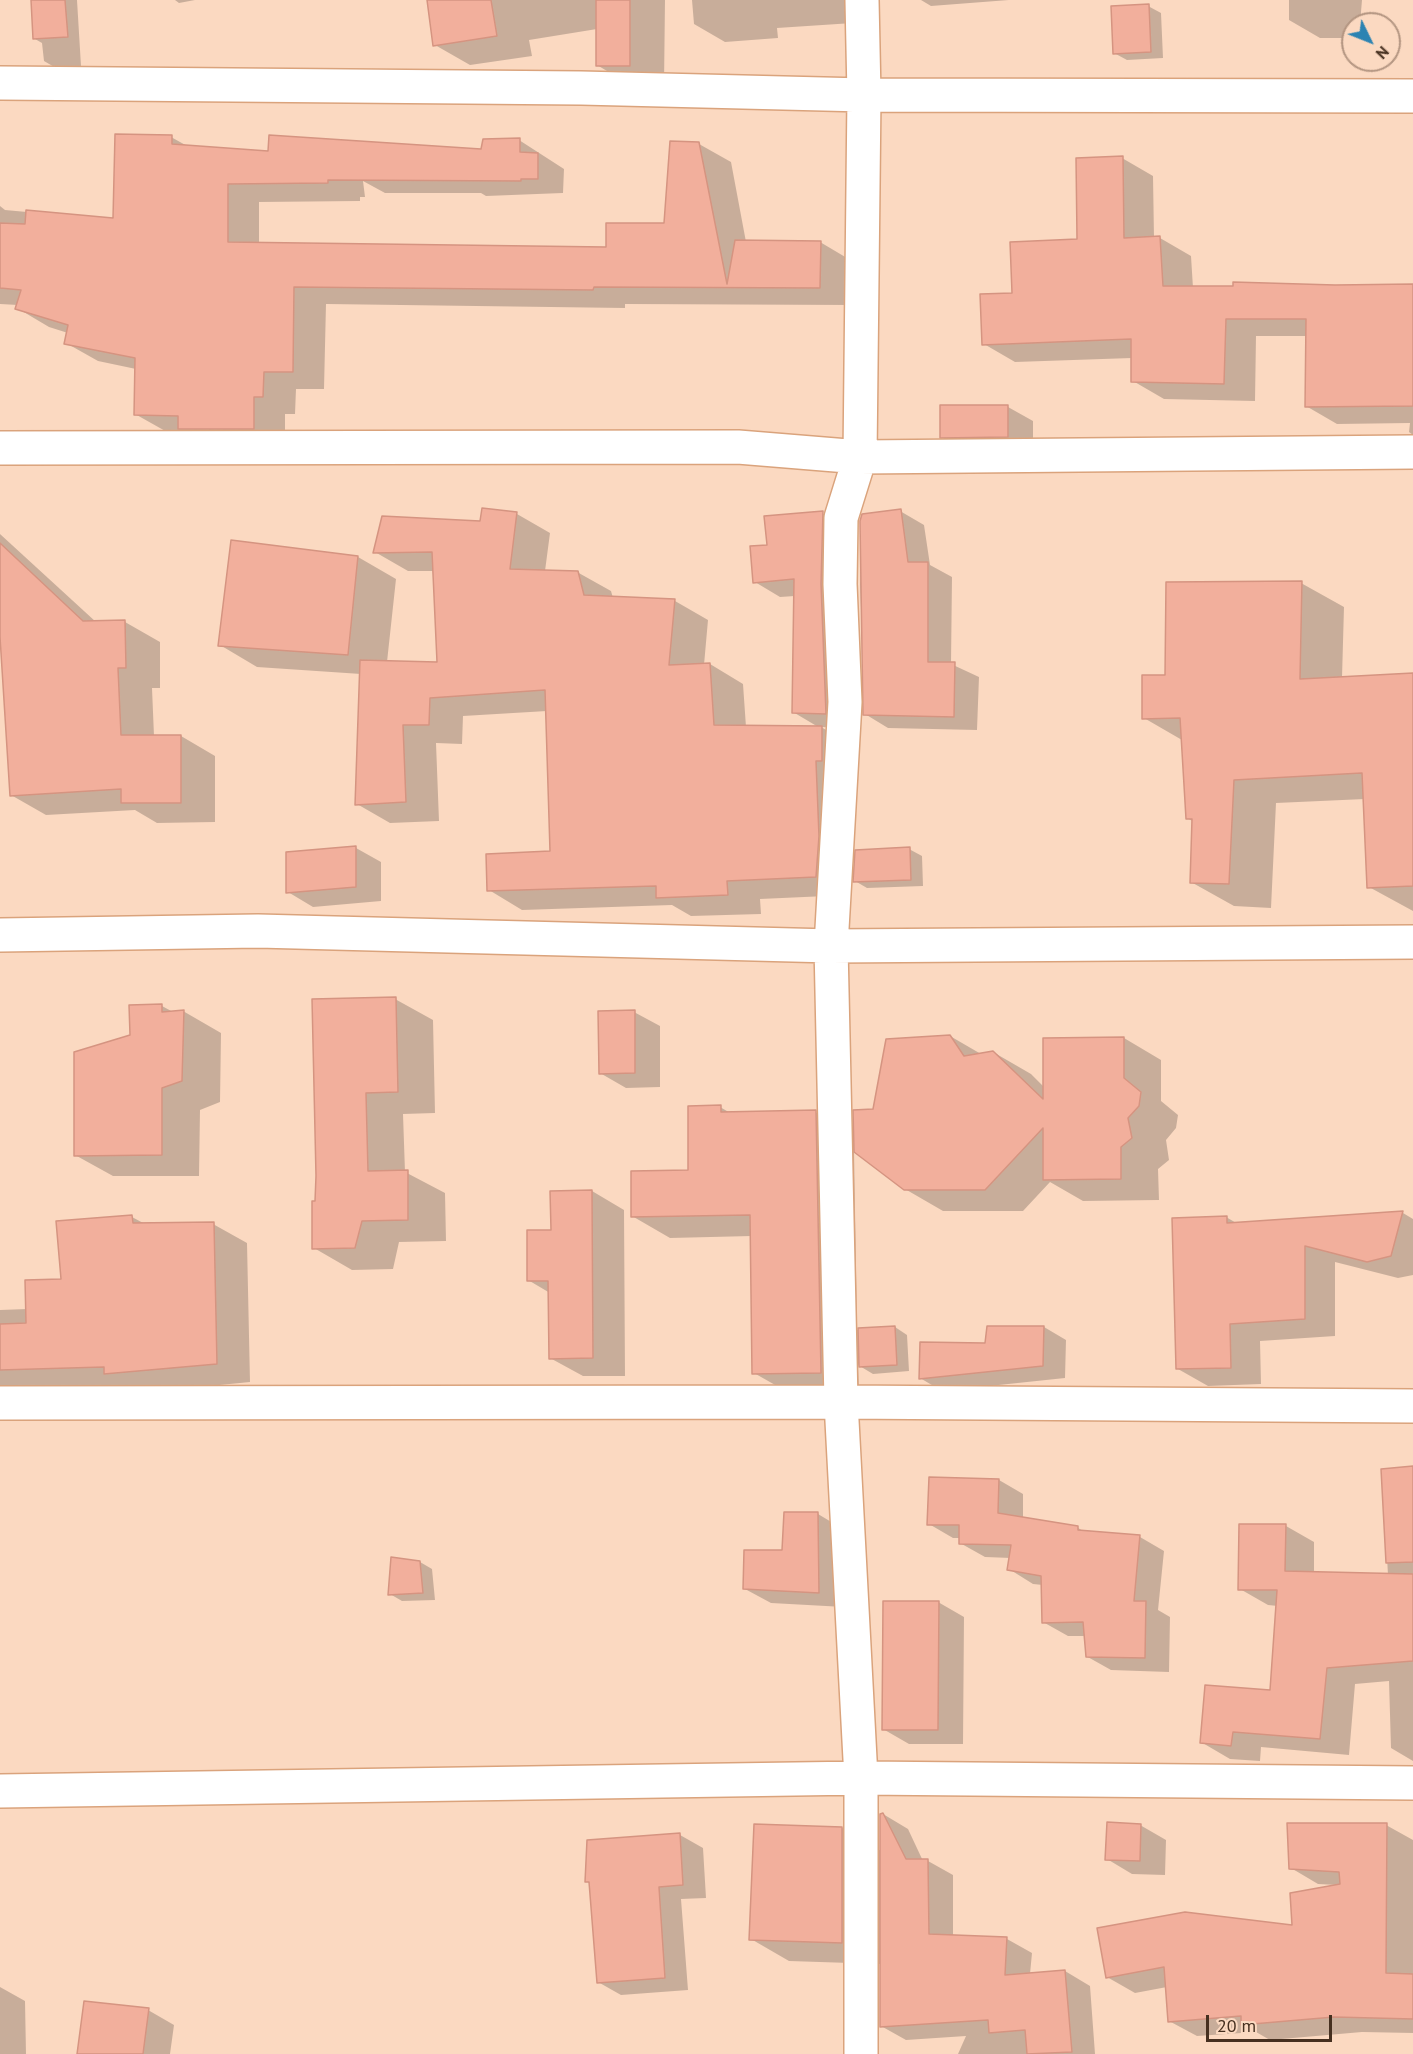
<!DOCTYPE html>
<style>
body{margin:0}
#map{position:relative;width:1413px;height:2054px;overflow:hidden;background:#fbd9c1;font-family:"PT Sans",sans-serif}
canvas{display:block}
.north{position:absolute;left:1341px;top:12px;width:60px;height:60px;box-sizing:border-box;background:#fbd9c1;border:2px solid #b39581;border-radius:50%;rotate:133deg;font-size:16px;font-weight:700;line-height:24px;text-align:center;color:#463020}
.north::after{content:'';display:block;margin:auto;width:21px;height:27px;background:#2c83b2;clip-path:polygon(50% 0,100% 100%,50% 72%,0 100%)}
.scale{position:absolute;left:1206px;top:2015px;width:126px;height:27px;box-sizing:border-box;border:3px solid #463020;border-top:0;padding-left:8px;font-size:18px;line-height:21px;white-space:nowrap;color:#463020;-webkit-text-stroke:4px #fbd9c1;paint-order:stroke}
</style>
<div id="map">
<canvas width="1413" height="2054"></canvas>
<div class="north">N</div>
<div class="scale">20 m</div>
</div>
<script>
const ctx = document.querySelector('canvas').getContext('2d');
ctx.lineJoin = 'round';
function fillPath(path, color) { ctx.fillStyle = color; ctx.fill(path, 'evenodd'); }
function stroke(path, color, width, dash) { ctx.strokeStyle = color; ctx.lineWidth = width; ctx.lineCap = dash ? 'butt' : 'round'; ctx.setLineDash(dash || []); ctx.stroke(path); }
fillPath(new Path2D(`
 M 32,0 L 77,0 L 81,66 L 56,68 L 44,61 L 42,43 L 35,39 Z
 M 175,0 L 195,0 L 179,3 Z
 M 428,0 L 665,0 L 664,86 L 632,86 L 597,65 L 597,29 L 529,40 L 532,56 L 470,65 L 435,45 Z
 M 692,0 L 852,0 L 853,23 L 777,28 L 778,38 L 725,42 L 694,24 Z
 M 921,0 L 1009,0 L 931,6 Z
 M 1275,0 L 1362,0 L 1360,24 L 1353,24 L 1353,38 L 1320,38 L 1289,20 L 1289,0 Z
 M 1148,6 L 1161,13 L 1163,58 L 1127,60 L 1114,53 Z
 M 171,137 L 189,147 L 269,153 L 483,151 L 519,140 L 564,169 L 563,193 L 486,196 L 481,193 L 385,193 L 363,181 L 365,197 L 360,197 L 360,201 L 259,202 L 259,244 L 607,248 L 666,225 L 699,144 L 731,162 L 746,242 L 820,242 L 852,261 L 852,305 L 625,304 L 625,308 L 326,304 L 324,389 L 296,389 L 295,414 L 285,414 L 285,446 L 167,432 L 135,414 L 136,369 L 98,361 L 66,343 L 68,333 L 49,327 L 17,308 L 18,305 L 0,304 L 0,206 L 5,210 L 115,220 Z
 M 1122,158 L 1153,176 L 1154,238 L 1160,238 L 1191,256 L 1193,288 L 1413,285 L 1413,435 L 1409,432 L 1410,423 L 1337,424 L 1306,406 L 1308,336 L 1256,336 L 1255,401 L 1164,399 L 1133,381 L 1132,358 L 1015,362 L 984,344 L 1013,294 L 1079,241 Z
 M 1008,407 L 1033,421 L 1033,451 L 967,451 L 941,437 Z
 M 483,510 L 517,514 L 550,533 L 545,571 L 577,572 L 611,591 L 613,598 L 675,601 L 708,620 L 704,665 L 710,664 L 743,684 L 746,727 L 820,728 L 793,712 L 795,596 L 780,597 L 755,582 L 768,546 L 822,513 L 848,528 L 851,728 L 821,727 L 856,747 L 849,895 L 760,899 L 761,914 L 691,916 L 672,905 L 522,910 L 489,890 L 551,852 L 547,711 L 463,716 L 462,744 L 436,743 L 439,821 L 390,823 L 357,804 L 361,674 L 257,667 L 220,645 L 232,542 L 358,557 L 396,579 L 387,662 L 439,664 L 435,571 L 408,571 L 375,552 L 481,523 Z
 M 900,511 L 924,525 L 930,565 L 952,577 L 951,664 L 979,677 L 977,730 L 888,728 L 865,714 L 860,584 L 863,515 Z
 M 0,534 L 96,622 L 125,622 L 160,642 L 160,688 L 152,688 L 154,736 L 181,736 L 215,756 L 215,822 L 157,823 L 135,810 L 46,815 L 11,795 L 0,633 Z
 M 1301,583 L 1344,607 L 1342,678 L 1413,675 L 1413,911 L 1369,887 L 1365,799 L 1276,803 L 1271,908 L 1234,906 L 1191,882 L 1194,822 L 1187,818 L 1182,740 L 1144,718 L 1167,676 Z
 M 356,848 L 381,862 L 381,901 L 313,907 L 288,892 Z
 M 909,849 L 922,856 L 923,886 L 867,888 L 855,881 Z
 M 395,999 L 433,1020 L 435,1113 L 403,1114 L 405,1172 L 445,1193 L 446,1241 L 399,1242 L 393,1269 L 352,1270 L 314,1248 L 317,1176 Z
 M 162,1006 L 173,1012 L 183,1011 L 221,1033 L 220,1102 L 200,1110 L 199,1176 L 113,1176 L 75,1155 L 131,1036 Z
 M 634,1012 L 660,1026 L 660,1087 L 626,1088 L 600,1073 Z
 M 950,1036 L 981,1054 L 993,1052 L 1031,1074 L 1044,1087 L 1124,1038 L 1161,1060 L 1161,1101 L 1178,1115 L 1176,1128 L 1166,1140 L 1169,1160 L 1158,1169 L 1159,1200 L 1083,1201 L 1050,1182 L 1023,1211 L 943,1211 L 905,1189 L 854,1150 L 857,1330 L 895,1327 L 907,1335 L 909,1371 L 873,1374 L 858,1365 L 859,1394 L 791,1394 L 754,1373 L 752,1236 L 670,1238 L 632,1216 L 690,1172 L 720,1107 L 732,1114 L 815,1112 L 855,1135 L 874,1111 Z
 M 592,1191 L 624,1210 L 625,1376 L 583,1376 L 550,1358 L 550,1293 L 528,1280 L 553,1231 Z
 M 1403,1213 L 1413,1219 L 1413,1275 L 1398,1278 L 1335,1262 L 1335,1336 L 1260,1341 L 1261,1384 L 1208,1386 L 1178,1369 L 1226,1217 L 1238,1224 Z
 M 132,1217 L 145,1224 L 213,1224 L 247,1243 L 250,1382 L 139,1393 L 127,1386 L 0,1389 L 0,1310 L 27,1309 Z
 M 1044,1327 L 1066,1340 L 1065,1378 L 942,1391 L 920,1378 L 987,1344 Z
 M 1413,1468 L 1413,1761 L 1391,1748 L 1389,1681 L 1355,1684 L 1349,1755 L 1261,1747 L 1260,1761 L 1230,1759 L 1201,1742 L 1271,1692 L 1278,1606 L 1268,1605 L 1240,1589 L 1286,1526 L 1314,1542 L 1314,1573 L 1388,1575 L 1382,1470 Z
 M 999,1480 L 1023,1494 L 1023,1519 L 1078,1528 L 1085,1532 L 1140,1537 L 1164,1551 L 1158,1610 L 1170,1617 L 1169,1672 L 1111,1670 L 1086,1656 L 1085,1636 L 1068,1636 L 1043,1622 L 1043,1585 L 1033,1584 L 1009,1569 L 1011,1558 L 985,1557 L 960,1543 L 960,1538 L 953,1538 L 929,1524 Z
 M 818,1514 L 843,1529 L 844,1607 L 771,1603 L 745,1589 Z
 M 420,1562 L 432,1569 L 435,1600 L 402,1601 L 390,1594 Z
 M 938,1602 L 964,1617 L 963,1744 L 909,1744 L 883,1729 Z
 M 883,1814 L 908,1829 L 923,1861 L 928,1861 L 953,1875 L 953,1937 L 1007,1939 L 1032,1953 L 1030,1974 L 1065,1971 L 1090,1986 L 1095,2054 L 958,2054 L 966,2036 L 906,2040 L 881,2026 L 881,1964 L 789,1961 L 751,1939 L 842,1828 L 881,1851 Z
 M 1140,1825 L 1166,1840 L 1165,1875 L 1132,1874 L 1107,1859 Z
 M 1386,1825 L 1413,1840 L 1413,2033 L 1362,2032 L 1270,2040 L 1256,2032 L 1197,2036 L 1169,2021 L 1167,1987 L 1135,1993 L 1107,1977 L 1294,1927 L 1337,1885 L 1318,1884 L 1291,1868 Z
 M 680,1835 L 703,1848 L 706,1898 L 681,1899 L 688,1990 L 621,1995 L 598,1982 L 591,1884 L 586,1881 Z
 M 0,1987 L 25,2001 L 26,2054 L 0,2054 Z
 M 148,2010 L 174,2025 L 170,2054 L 78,2054 Z`), '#0003');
const building = new Path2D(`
 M 31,0 L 65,0 L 68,37 L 33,39 Z
 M 427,0 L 491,0 L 497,36 L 433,46 Z
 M 596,0 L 630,0 L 630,66 L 596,66 Z
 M 1149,4 L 1151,52 L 1113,54 L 1111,6 Z
 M 115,134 L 172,135 L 172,144 L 268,151 L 269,135 L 481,149 L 483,139 L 520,138 L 520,152 L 538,153 L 538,179 L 521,179 L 521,181 L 328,180 L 328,183 L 228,184 L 228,242 L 606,247 L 606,223 L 664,223 L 670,141 L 699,142 L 727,284 L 735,240 L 821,241 L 820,288 L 594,287 L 593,290 L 294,287 L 293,372 L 264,372 L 263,397 L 254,397 L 254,429 L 178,429 L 178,416 L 134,415 L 135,358 L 64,344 L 68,325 L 15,309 L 21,290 L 0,288 L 0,223 L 25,224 L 26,210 L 113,218 Z
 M 1123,156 L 1124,238 L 1160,236 L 1163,286 L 1233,286 L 1233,282 L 1335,285 L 1413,284 L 1413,406 L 1305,407 L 1306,319 L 1226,319 L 1224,384 L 1131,382 L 1131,339 L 982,345 L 980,294 L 1012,293 L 1010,242 L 1077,239 L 1076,158 Z
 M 940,405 L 1008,405 L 1008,437 L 940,438 Z
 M 482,508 L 517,512 L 510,569 L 578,571 L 584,595 L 675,599 L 669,665 L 710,663 L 714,725 L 822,726 L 822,761 L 816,761 L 819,836 L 816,877 L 727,881 L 728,895 L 656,898 L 656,886 L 487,891 L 486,854 L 550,851 L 545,690 L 430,698 L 429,725 L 403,725 L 406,802 L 355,805 L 360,660 L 437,662 L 432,552 L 373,553 L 382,516 L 480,521 Z
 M 901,509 L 908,562 L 928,562 L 928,662 L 955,662 L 954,717 L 863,715 L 860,521 L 862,514 Z
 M 823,511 L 821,584 L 826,714 L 792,713 L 794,579 L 753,583 L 750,546 L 767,545 L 764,516 Z
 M 231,540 L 358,556 L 348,655 L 218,646 Z
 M 0,543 L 83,621 L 125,620 L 126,668 L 118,668 L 121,735 L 181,735 L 181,803 L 121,803 L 121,789 L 10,796 L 0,637 Z
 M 1302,581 L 1300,679 L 1413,673 L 1413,886 L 1367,888 L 1362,773 L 1234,780 L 1229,884 L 1190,883 L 1192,819 L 1186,819 L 1180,718 L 1142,719 L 1142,675 L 1165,675 L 1166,582 Z
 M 356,846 L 356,887 L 286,893 L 286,852 Z
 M 910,847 L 911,880 L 853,882 L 855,850 Z
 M 396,997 L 398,1092 L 366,1093 L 368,1171 L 408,1170 L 408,1220 L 362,1221 L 355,1248 L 312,1249 L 312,1201 L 315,1201 L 316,1176 L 312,999 Z
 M 162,1004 L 162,1012 L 184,1010 L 182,1081 L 162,1088 L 162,1155 L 74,1156 L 74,1052 L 130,1035 L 129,1005 Z
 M 635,1010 L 635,1073 L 599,1074 L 598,1011 Z
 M 950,1035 L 964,1056 L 993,1051 L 1043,1099 L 1043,1038 L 1124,1037 L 1124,1078 L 1141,1092 L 1139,1106 L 1128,1118 L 1132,1138 L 1121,1147 L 1121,1179 L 1043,1180 L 1043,1128 L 985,1190 L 904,1190 L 854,1152 L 853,1110 L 873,1109 L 886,1039 Z
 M 721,1105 L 721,1112 L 816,1110 L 821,1373 L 752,1374 L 750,1215 L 631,1217 L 631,1171 L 688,1170 L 688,1106 Z
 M 592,1190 L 593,1358 L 549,1359 L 548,1281 L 527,1281 L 527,1230 L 551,1230 L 550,1191 Z
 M 1403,1211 L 1391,1256 L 1367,1262 L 1305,1246 L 1305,1319 L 1230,1324 L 1231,1368 L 1176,1369 L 1172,1218 L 1227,1216 L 1227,1223 Z
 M 132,1215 L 133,1223 L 214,1222 L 217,1364 L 104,1374 L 104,1367 L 0,1370 L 0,1324 L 26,1323 L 25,1280 L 61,1279 L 56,1221 Z
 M 895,1326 L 897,1365 L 859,1367 L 858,1328 Z
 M 987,1326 L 1044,1326 L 1043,1366 L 919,1379 L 920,1342 L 985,1343 Z
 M 1413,1466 L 1413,1562 L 1386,1563 L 1381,1469 Z
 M 929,1477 L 999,1479 L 998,1513 L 1078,1526 L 1078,1530 L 1140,1535 L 1134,1601 L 1146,1601 L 1145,1658 L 1086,1657 L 1083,1622 L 1042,1623 L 1041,1576 L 1007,1570 L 1011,1545 L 959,1544 L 959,1525 L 927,1525 Z
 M 784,1512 L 818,1512 L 819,1593 L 743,1589 L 744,1550 L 782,1550 Z
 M 1239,1524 L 1286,1524 L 1285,1571 L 1413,1574 L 1413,1661 L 1327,1668 L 1320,1739 L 1233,1732 L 1231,1746 L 1200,1743 L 1205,1685 L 1270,1690 L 1277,1590 L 1238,1590 Z
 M 391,1557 L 420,1561 L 423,1593 L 388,1595 Z
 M 883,1601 L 939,1601 L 938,1730 L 882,1730 Z
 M 883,1813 L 906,1859 L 928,1859 L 929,1934 L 1007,1937 L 1005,1975 L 1065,1970 L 1072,2052 L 1027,2054 L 1025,2030 L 989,2033 L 988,2020 L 880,2027 L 880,1814 Z
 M 1107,1822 L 1141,1824 L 1140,1861 L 1105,1860 Z
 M 1287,1823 L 1387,1823 L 1386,1973 L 1413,1974 L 1413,2019 L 1334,2017 L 1241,2025 L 1241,2016 L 1168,2022 L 1164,1967 L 1106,1978 L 1097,1928 L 1185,1912 L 1292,1925 L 1290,1893 L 1340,1884 L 1339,1872 L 1289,1869 Z
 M 754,1824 L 842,1827 L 842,1943 L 749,1940 Z
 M 680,1833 L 683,1885 L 659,1887 L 665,1978 L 597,1983 L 589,1882 L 585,1882 L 587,1840 Z
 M 84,2001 L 149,2008 L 143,2054 L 77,2054 Z`);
fillPath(building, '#f2af9c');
stroke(building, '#d59481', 1.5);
const minor = new Path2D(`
 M 0,83 L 581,88 L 864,95 L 1413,96
 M 0,448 L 738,447 L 860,457 L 1413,452
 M 0,935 L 258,931 L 831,946 L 1413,942
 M 0,1403 L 841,1402 L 1413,1406
 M 0,1791 L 861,1778 L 1413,1783
 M 861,2054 L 861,1778 L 841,1402 L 831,946 L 845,702 L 840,584 L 841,518 L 860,457 L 864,95 L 862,0`);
stroke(minor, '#daa37c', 36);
stroke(minor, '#fff', 33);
</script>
